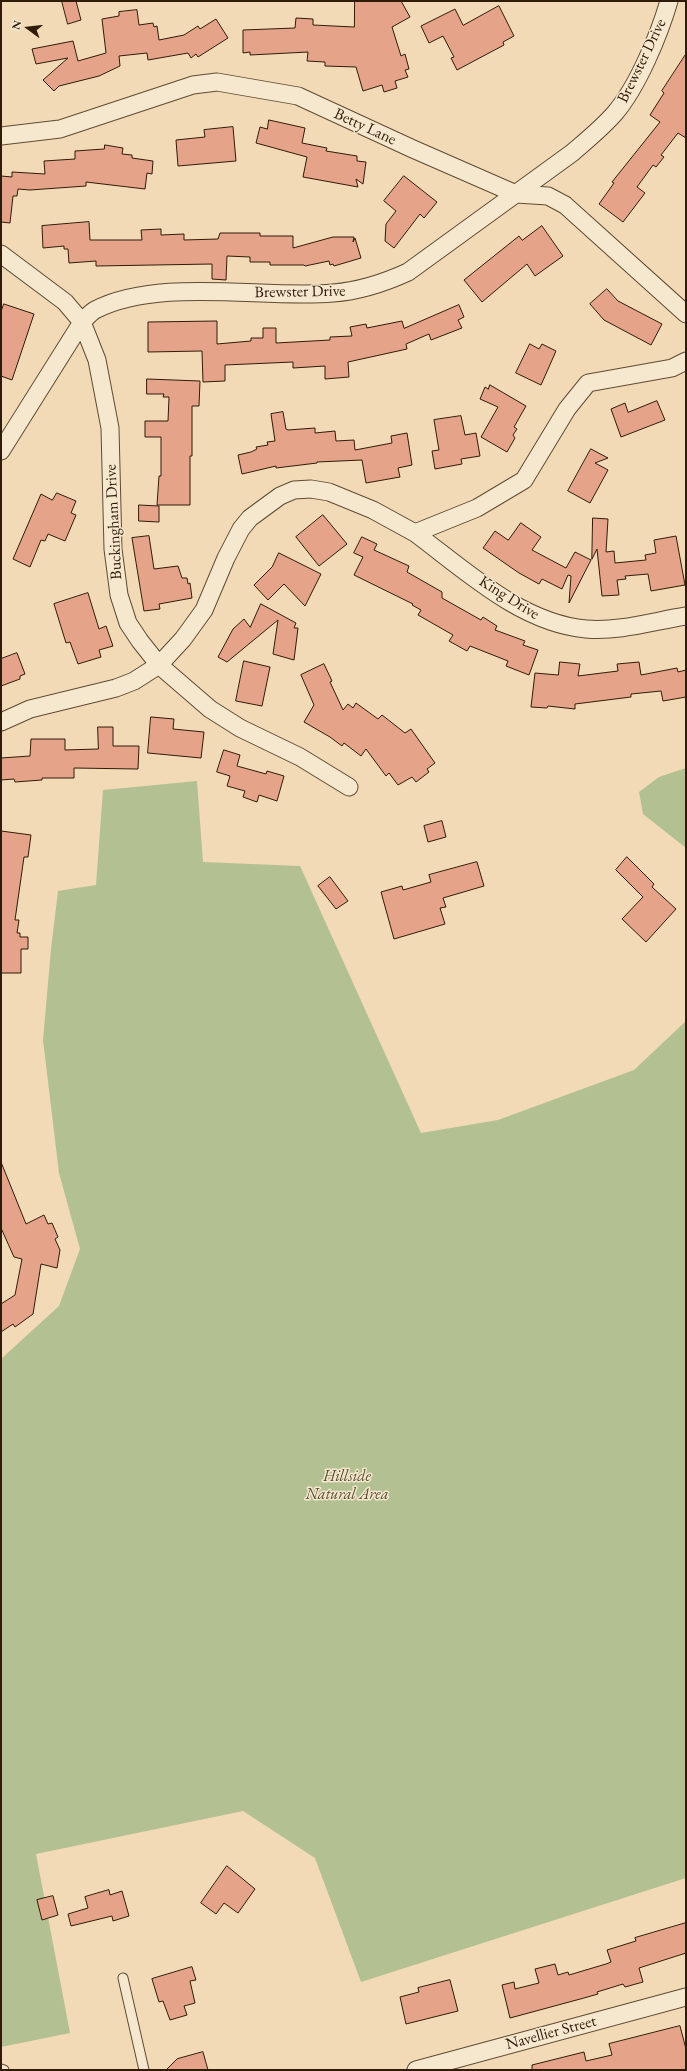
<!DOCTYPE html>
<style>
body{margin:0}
#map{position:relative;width:687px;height:2071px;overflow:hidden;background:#f1dab5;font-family:"EB Garamond",serif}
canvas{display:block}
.frame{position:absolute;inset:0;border:2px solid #301b08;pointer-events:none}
.north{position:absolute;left:8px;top:8px;width:40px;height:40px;-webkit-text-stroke:3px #f6e7cf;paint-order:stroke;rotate:285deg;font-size:11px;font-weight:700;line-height:16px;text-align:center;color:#301b08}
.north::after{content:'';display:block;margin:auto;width:14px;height:18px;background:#301b08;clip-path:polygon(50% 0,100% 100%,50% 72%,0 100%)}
</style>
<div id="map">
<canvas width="687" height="2071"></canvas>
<div class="frame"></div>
<div class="north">N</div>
</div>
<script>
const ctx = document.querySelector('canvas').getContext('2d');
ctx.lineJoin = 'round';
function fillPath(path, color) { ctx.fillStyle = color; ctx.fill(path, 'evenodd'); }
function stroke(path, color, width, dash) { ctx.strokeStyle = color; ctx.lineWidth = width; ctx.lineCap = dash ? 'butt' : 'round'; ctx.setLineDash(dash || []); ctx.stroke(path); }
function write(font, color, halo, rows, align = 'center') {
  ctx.font = font + ' "EB Garamond",serif'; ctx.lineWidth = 3; ctx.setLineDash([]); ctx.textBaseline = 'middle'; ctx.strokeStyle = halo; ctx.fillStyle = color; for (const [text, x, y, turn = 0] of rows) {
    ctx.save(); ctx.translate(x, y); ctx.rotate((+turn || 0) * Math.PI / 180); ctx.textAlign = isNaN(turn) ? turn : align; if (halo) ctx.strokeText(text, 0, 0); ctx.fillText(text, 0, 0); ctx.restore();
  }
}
fillPath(new Path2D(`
 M 686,768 L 686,848 L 643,814 L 639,792 L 659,777 Z
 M 197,781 L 203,862 L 300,866 L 421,1133 L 498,1120 L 634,1070 L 686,1021 L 686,1878 L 361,1982 L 315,1858 L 243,1811 L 36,1854 L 70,2033 L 1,2047 L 1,1359 L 59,1306 L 80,1249 L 59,1173 L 43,1040 L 51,949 L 58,891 L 96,885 L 103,790 Z`), '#b3c192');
const building = new Path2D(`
 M 62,1 L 76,1 L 81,20 L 68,24 Z
 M 355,1 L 401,1 L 410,17 L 392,27 L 401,56 L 405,54 L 409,69 L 405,70 L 408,77 L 395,81 L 397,88 L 384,92 L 382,85 L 363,91 L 356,67 L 325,66 L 325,62 L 307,61 L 308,52 L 250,55 L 250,52 L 243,53 L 243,30 L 295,28 L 296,18 L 313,19 L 313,25 L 354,27 Z
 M 499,6 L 514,36 L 503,42 L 504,45 L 457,70 L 451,58 L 454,57 L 443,36 L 429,43 L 421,26 L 455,9 L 463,25 Z
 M 137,10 L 139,25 L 153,23 L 154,27 L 157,26 L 159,40 L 184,35 L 198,26 L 200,29 L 216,19 L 228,38 L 198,57 L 196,54 L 191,58 L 188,53 L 148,60 L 147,53 L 119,56 L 120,66 L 99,76 L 59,86 L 54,91 L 43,80 L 68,58 L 36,64 L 32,49 L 73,41 L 78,61 L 106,53 L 102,19 L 119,16 L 119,12 Z
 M 686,54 L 686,138 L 678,133 L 661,155 L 664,157 L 656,167 L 653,165 L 637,187 L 645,193 L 623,222 L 599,204 L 614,183 L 612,182 L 660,122 L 650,115 L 664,93 L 662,91 Z
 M 269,120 L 305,128 L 302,143 L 327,148 L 326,151 L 357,156 L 357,161 L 366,162 L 363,184 L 356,179 L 358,187 L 303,177 L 307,157 L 256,143 L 260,127 L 267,129 Z
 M 233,127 L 236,161 L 178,166 L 176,140 L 205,137 L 204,130 Z
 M 105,145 L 123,148 L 122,154 L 132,155 L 132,158 L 153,161 L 152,174 L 147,173 L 145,189 L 86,182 L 86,186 L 30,190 L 18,189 L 17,196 L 13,196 L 10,223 L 1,222 L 1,176 L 12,177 L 12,172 L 45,174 L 44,161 L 75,159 L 75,151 L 104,149 Z
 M 404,176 L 437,202 L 424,218 L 420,214 L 394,248 L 385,241 L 386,224 L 396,211 L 384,201 Z
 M 89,222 L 90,240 L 142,240 L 141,230 L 161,229 L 161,235 L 184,234 L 184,240 L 218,239 L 220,233 L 260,233 L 260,236 L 293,236 L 293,248 L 333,237 L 354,237 L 353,242 L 355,238 L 361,258 L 334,266 L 333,264 L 330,265 L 329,261 L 305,266 L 304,265 L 270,265 L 270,262 L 250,262 L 250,257 L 227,256 L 226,280 L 212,279 L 212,264 L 96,266 L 96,261 L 69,263 L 68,249 L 64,249 L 64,246 L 43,248 L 42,226 Z
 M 542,226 L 563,256 L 535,276 L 527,264 L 482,302 L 464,280 L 519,236 L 522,240 Z
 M 607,289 L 618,301 L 662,324 L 651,345 L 604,320 L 590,304 Z
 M 4,304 L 34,314 L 12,380 L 1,376 L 1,312 Z
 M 459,305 L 464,317 L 458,320 L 462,328 L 431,340 L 429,334 L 406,344 L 407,349 L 348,362 L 349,377 L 325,379 L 325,366 L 293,368 L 293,362 L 225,365 L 225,381 L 203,382 L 202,351 L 148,352 L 148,322 L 217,321 L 217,344 L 251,341 L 251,338 L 263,338 L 263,328 L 276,328 L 276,343 L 330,340 L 330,337 L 352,336 L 350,327 L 366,324 L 367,328 L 402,321 L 404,328 Z
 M 530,344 L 539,349 L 542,344 L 556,351 L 541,385 L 516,373 Z
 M 147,379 L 200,381 L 199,406 L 192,406 L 192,456 L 190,456 L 190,505 L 157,505 L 159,476 L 161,476 L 161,437 L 145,437 L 145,421 L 168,421 L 169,397 L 163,397 L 164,394 L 147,394 Z
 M 490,385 L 526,406 L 514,427 L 517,429 L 513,435 L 515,438 L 507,452 L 481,437 L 498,407 L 480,399 L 485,387 L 488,389 Z
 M 657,401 L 665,420 L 621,437 L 611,409 L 625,403 L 628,412 Z
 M 283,412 L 286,429 L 288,430 L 315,428 L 315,433 L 335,431 L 336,441 L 354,440 L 355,450 L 392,443 L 391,436 L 407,433 L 412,465 L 398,468 L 400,477 L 366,483 L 362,460 L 317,462 L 317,463 L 276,468 L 276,466 L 242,474 L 238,455 L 251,452 L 257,449 L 256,447 L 268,445 L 267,442 L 275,441 L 271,414 Z
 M 461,416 L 465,435 L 476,433 L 480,456 L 461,459 L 462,464 L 435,469 L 432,451 L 439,450 L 434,420 Z
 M 591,449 L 608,458 L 595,463 L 608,470 L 590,503 L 568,491 Z
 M 57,493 L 76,501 L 71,513 L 76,515 L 65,541 L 48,534 L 45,541 L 41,540 L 30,567 L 13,559 L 41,494 L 52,500 Z
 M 139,505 L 159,506 L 159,522 L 139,521 Z
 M 323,515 L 347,544 L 319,566 L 296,537 Z
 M 593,518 L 608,519 L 606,552 L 614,551 L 615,563 L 646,560 L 645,555 L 656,553 L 654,540 L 676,536 L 685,585 L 651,591 L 648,574 L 625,576 L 626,579 L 617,580 L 619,595 L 602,596 L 597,549 L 592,559 Z
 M 521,523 L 541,537 L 532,550 L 566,568 L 575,552 L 591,560 L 569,603 L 571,576 L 568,575 L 562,589 L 542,579 L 539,584 L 519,573 L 483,548 L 495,531 L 508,540 Z
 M 149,536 L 154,569 L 178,566 L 182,578 L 187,578 L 188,584 L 190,583 L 192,598 L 159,604 L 160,609 L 144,611 L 132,538 Z
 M 362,537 L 377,544 L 374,550 L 409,566 L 407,572 L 442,592 L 442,598 L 481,620 L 483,617 L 497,626 L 495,630 L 525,641 L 523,645 L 538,650 L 529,675 L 506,666 L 508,661 L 470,646 L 467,651 L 449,641 L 453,635 L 418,615 L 421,610 L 412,605 L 413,604 L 354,575 L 363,557 L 354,553 Z
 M 279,553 L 321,574 L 305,606 L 284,584 L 268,600 L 254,585 L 272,567 Z
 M 88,593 L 99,629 L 106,626 L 113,646 L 99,650 L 101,657 L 78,664 L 70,642 L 66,643 L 54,604 Z
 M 261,604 L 296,623 L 294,628 L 298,628 L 294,660 L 273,654 L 278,620 L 227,662 L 218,657 L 233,629 L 244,619 L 250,627 Z
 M 17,653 L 25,674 L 20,676 L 20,679 L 1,686 L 1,659 Z
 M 244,661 L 270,667 L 262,706 L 236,701 Z
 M 560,662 L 580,664 L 578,676 L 618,671 L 617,664 L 639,662 L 641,675 L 677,668 L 678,672 L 686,670 L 686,697 L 663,701 L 661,691 L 631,694 L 631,697 L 575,704 L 575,709 L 548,706 L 547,708 L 531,707 L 535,673 L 558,675 Z
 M 324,664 L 332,681 L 330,682 L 343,710 L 348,704 L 353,708 L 356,703 L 378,719 L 382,715 L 405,733 L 411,729 L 435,763 L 427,769 L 429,772 L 416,782 L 412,777 L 398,785 L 389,773 L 386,776 L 366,749 L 361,756 L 344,743 L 342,746 L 330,737 L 304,722 L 314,705 L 301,675 Z
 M 151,717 L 174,719 L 173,729 L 204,732 L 201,758 L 148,753 Z
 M 98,727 L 113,727 L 113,746 L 139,746 L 138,769 L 74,768 L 74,778 L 42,778 L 42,780 L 15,782 L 14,779 L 1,780 L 1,758 L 30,756 L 31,739 L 65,739 L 65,750 L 98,749 Z
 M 224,750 L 240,755 L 237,766 L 266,774 L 267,771 L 284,776 L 277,801 L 259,795 L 257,802 L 243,797 L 245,791 L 227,786 L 230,776 L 217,772 Z
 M 442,821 L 446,837 L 428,842 L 424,826 Z
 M 1,831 L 31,835 L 28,857 L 24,857 L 15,920 L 19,920 L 17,933 L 20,933 L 20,937 L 28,937 L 28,949 L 21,949 L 21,973 L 1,973 Z
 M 627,857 L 654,884 L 652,887 L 676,909 L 646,942 L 622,919 L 643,897 L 616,870 Z
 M 477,862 L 484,886 L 443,898 L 446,907 L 440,908 L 445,924 L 394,939 L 381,892 L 402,886 L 403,890 L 431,882 L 429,875 Z
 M 330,877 L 348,901 L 336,909 L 318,886 Z
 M 1,1162 L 26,1224 L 44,1215 L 48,1224 L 52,1223 L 58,1237 L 55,1239 L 60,1250 L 57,1268 L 41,1264 L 33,1314 L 15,1327 L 13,1324 L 1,1332 L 1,1304 L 15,1295 L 22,1259 L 14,1257 L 1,1228 Z
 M 227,1866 L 255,1889 L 238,1913 L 224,1903 L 216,1914 L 201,1903 Z
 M 109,1890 L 110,1895 L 122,1891 L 129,1916 L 113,1921 L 112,1916 L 71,1926 L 68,1914 L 88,1908 L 85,1897 Z
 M 53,1896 L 58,1915 L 42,1920 L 37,1900 Z
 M 686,1923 L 686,1953 L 639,1968 L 643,1982 L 625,1987 L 623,1984 L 597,1992 L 598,1994 L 584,1998 L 510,2018 L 502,1985 L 514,1982 L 515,1989 L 539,1983 L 535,1969 L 555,1964 L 558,1975 L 568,1972 L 569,1975 L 606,1964 L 611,1962 L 607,1950 L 636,1941 L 635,1938 Z
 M 192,1967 L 196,1980 L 190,1981 L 195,2003 L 184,2006 L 187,2015 L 170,2020 L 163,2001 L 159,2002 L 152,1979 Z
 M 450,1980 L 458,2011 L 406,2024 L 400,1997 L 419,1992 L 418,1988 Z
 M 680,2026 L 686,2049 L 686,2070 L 532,2070 L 532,2065 L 584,2052 L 586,2061 L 612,2055 L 609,2044 Z
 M 203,2052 L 208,2070 L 166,2070 L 177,2059 Z`);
fillPath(building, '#e5a38a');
stroke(building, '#301b08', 1);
const service = new Path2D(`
 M 123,1978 L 144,2070
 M 1,2069 L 4,2070`);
const minor = new Path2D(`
 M 1,136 L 60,129 L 193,85 L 217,82 L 298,96 L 413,149 L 516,194 L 548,196 L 565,205 L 686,314
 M 1,254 L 65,302 L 82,322 L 97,360 L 110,428 L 113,549 L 119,595 L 128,623 L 140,641 L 159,665 L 210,709 L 240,728 L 300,757 L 349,787
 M 1,451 L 82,322 C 86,318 90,313 95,310 C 159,277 262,299 333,293 C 360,291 384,283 408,272 L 572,153 C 587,140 602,128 615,113 C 638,86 659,35 669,1
 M 415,533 C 466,571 521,623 586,629 C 619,632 654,621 686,616
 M 1,722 L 30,709 L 116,688 L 134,681 L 159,665 L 183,639 L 204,610 L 226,558 L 241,529 L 250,518 L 280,496 L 294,490 L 311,489 L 329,492 L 373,510 L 415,533 L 477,508 L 524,480 L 567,409 L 588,383 L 672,368 L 686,361
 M 416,2070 L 686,1997`);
stroke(service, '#604b33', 11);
stroke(minor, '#604b33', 19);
stroke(service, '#f6e7cf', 9);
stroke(minor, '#f6e7cf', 17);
write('16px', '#301b08', '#f6e7cf', [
 ["Brewster Drive",642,61,-64],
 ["Betty Lane",365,127,25],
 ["Brewster Drive",300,292,-1],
 ["Buckingham Drive",114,522,-93],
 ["King Drive",509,598,32],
 ["Navellier Street",551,2033,-15]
]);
write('italic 16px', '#574d31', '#f6e7cf', [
 ["Hillside",347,1477],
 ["Natural Area",347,1495]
]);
</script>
